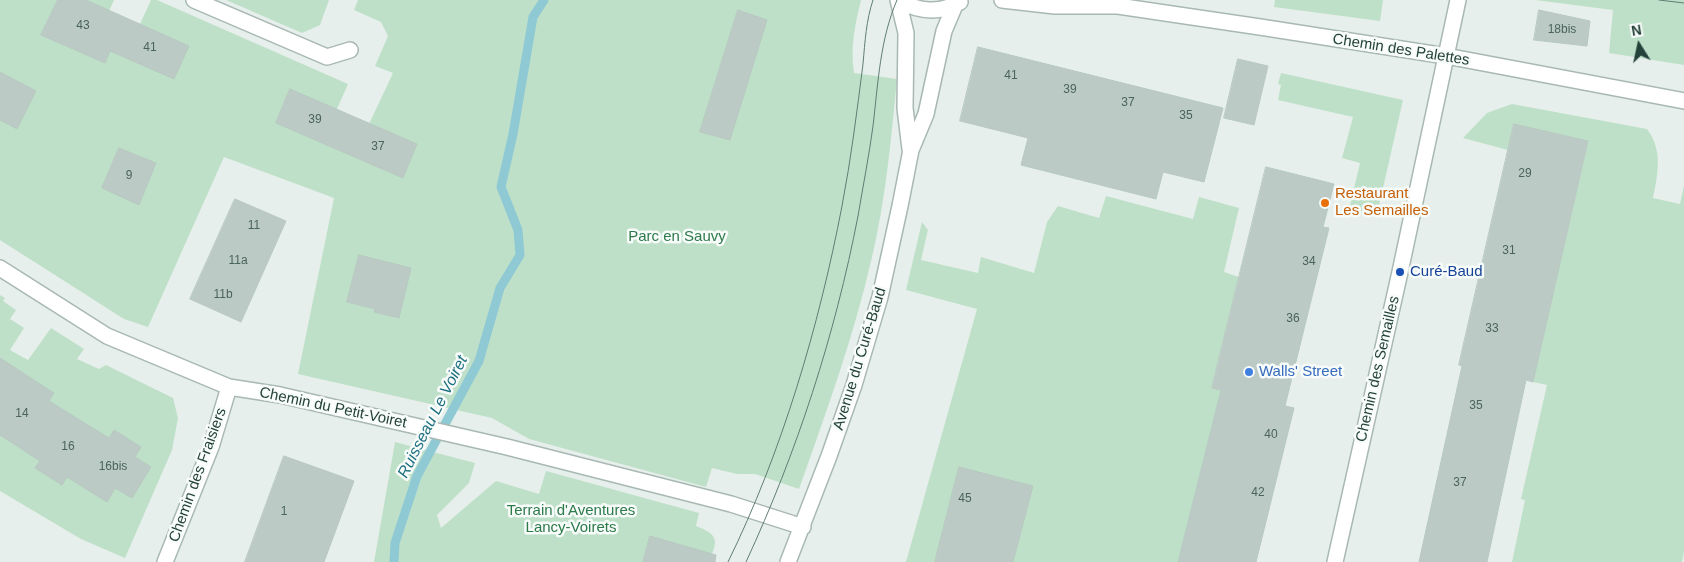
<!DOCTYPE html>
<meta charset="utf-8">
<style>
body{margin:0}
#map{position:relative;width:1684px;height:562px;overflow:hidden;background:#e6efeb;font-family:Arial,sans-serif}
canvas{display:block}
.north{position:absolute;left:1614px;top:20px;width:50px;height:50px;-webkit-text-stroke:4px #f7fbf9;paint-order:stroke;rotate:350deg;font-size:14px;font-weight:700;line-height:20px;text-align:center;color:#24423a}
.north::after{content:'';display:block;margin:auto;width:18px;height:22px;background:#24423a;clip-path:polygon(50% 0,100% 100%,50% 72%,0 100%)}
</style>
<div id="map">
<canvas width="1684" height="562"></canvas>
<div class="north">N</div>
</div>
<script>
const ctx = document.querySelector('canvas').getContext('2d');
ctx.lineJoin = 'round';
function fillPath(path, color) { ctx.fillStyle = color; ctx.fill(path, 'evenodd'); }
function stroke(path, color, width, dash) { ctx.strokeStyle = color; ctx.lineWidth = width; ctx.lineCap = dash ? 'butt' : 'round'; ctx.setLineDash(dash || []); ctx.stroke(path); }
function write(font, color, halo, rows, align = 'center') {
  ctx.font = font + ' Arial,sans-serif'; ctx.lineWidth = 5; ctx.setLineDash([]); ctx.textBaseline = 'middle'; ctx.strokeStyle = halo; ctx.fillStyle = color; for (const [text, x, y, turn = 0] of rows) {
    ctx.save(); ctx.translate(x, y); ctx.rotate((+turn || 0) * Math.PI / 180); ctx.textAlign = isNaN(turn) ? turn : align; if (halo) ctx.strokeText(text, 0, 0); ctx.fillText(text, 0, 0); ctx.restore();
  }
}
fillPath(new Path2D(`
 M 0,0 L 114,0 L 109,11 L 140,24 L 151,0 L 157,0 L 348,84 L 337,109 L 369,124 L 393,73 L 375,66 L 388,36 L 381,22 L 354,10 L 358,0 L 861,0 C 855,25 850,47 854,73 L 897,79 C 891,139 886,198 872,257 C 854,336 826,413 799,489 L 755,474 L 737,474 L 712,468 L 706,487 L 529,439 L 492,418 L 298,374 L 334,198 L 224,157 L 148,327 L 124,319 L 0,240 Z
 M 226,0 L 329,0 L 320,25 L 302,33 Z
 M 1275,0 L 1383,0 L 1380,21 L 1274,7 Z
 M 1535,0 L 1684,0 L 1684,65 L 1609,53 L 1613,10 Z
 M 1281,73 L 1403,100 L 1378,210 L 1367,215 L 1349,210 L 1360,163 L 1342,158 L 1353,117 L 1278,100 L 1281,85 L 1278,84 Z
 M 1512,104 L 1647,129 C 1663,150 1658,174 1653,198 L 1680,204 L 1684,186 L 1684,552 L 1682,562 L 1512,562 L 1525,500 L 1521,499 L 1547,385 L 1533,382 L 1588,142 L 1514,124 L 1508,150 L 1463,138 L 1487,113 Z
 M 1106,196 L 1193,219 L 1199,197 L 1239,208 L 1224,272 L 1239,277 L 1212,387 L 1221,390 L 1178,562 L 906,562 L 977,309 L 906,290 L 922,222 L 928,230 L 921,260 L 978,273 L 981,257 L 1034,273 L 1047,222 L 1058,206 L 1099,218 Z
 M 0,295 L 5,298 L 3,301 L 16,310 L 10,319 L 24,328 L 10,350 L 28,360 L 51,328 L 84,349 L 77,359 L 99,369 L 106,365 L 173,398 L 178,418 L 172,450 L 125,558 L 81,539 L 0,491 Z
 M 395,442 L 475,463 L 469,483 L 437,515 L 441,528 L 496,481 L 539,494 L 546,471 L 699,513 L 696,526 C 720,535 718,542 708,562 L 374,562 Z`), '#bfe0c8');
stroke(new Path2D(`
 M 394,562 L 395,543 L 417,476 L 479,361 L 500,288 L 520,255 L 518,230 L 501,187 L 513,134 L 533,17 L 544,0`), '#8ec9d4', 9);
const building = new Path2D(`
 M 58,0 L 86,0 L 189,46 L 174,79 L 110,51 L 105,63 L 41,35 Z
 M 738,10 L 767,20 L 730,140 L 700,132 Z
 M 1539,10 L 1590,21 L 1587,46 L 1534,40 Z
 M 978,47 L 1223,108 L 1204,182 L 1163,172 L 1156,199 L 1021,165 L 1028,138 L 960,121 Z
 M 1238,59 L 1268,66 L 1254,125 L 1224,118 Z
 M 0,72 L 36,91 L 17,129 L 0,120 Z
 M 290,89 L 417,144 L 403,178 L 276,123 Z
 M 1514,124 L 1588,141 L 1533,382 L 1526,380 L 1487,562 L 1419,562 L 1462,366 L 1459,365 Z
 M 119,148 L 156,163 L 139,205 L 102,188 Z
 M 1266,167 L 1334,184 L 1323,227 L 1329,228 L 1285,406 L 1294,408 L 1256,562 L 1178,562 L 1221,390 L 1212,388 Z
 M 235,199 L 286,221 L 241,322 L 190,299 Z
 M 359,255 L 411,268 L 399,318 L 374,312 L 375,309 L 347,302 Z
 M 0,358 L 54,393 L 49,401 L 109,438 L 114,430 L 141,447 L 135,457 L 151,467 L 132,498 L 115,488 L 107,502 L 67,477 L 62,485 L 35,468 L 40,461 L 0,435 Z
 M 284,456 L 354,481 L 324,562 L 245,562 Z
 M 959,467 L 1033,486 L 1013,562 L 935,562 Z
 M 650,536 L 716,555 L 715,562 L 643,562 Z`);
fillPath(building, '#bbcac4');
stroke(building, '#b8c9c2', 1);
const minor = new Path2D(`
 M 194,0 L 327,57 L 350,50
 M 898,0 L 906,33 L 905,108 L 910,149
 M 898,0 C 919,12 939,14 960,2
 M 1002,0 L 1055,6 L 1118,6 L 1260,27 L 1446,56 L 1684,101
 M 0,268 L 107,336 L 229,387 L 280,395 L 507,447 L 731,504 L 803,527
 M 165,562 L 211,447 L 229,387
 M 788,562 L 829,456 L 854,385 L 880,297 L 900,206 L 911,150 L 926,114 L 944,31 L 955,5
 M 1335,562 L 1400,272 L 1458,0`);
stroke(minor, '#a8b8b2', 18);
stroke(minor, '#fff', 15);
stroke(new Path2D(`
 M 1659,0 L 1684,3
 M 728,562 C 782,452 819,326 842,206 C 851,159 857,111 863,64 C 865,42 866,21 873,0
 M 746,562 C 797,452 835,335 858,216 C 863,186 869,156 873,126 C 878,84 880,39 897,0`), '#5f7d75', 1);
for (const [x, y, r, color] of [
 [1325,203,5,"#e8710a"],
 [1400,272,5,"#1a4fb4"],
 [1249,372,5,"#3f7fe0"]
]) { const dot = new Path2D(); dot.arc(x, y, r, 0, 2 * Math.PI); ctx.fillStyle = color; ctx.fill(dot); stroke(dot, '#f7fbf9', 2); }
write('12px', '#4a645c', null, [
 ["43",83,26],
 ["18bis",1562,30],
 ["41",150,48],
 ["41",1011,76],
 ["39",1070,90],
 ["37",1128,103],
 ["35",1186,116],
 ["39",315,120],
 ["37",378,147],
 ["29",1525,174],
 ["9",129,176],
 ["11",254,226],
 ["31",1509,251],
 ["11a",238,261],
 ["34",1309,262],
 ["11b",223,295],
 ["36",1293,319],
 ["33",1492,329],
 ["35",1476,406],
 ["14",22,414],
 ["40",1271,435],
 ["16",68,447],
 ["16bis",113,467],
 ["37",1460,483],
 ["42",1258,493],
 ["45",965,499],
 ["1",284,512]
]);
write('15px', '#24423a', '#f7fbf9', [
 ["Chemin des Palettes",1401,50,9],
 ["Avenue du Curé-Baud",860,359,-73],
 ["Chemin des Semailles",1378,369,-77],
 ["Chemin du Petit-Voiret",333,408,12],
 ["Chemin des Fraisiers",198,475,-70]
]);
write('15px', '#c56008', '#f7fbf9', [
 ["Restaurant",1335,194],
 ["Les Semailles",1335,211]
], 'left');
write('15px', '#2d7a4b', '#f7fbf9', [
 ["Parc en Sauvy",677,237],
 ["Terrain d'Aventures",571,511],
 ["Lancy-Voirets",571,528]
]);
write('15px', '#164399', '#f7fbf9', [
 ["Curé-Baud",1410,272]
], 'left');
write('15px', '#366cbe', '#f7fbf9', [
 ["Walls' Street",1259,372]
], 'left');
write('italic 16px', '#1c6f80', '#f7fbf9', [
 ["Ruisseau Le Voiret",433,417,-63]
]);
</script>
